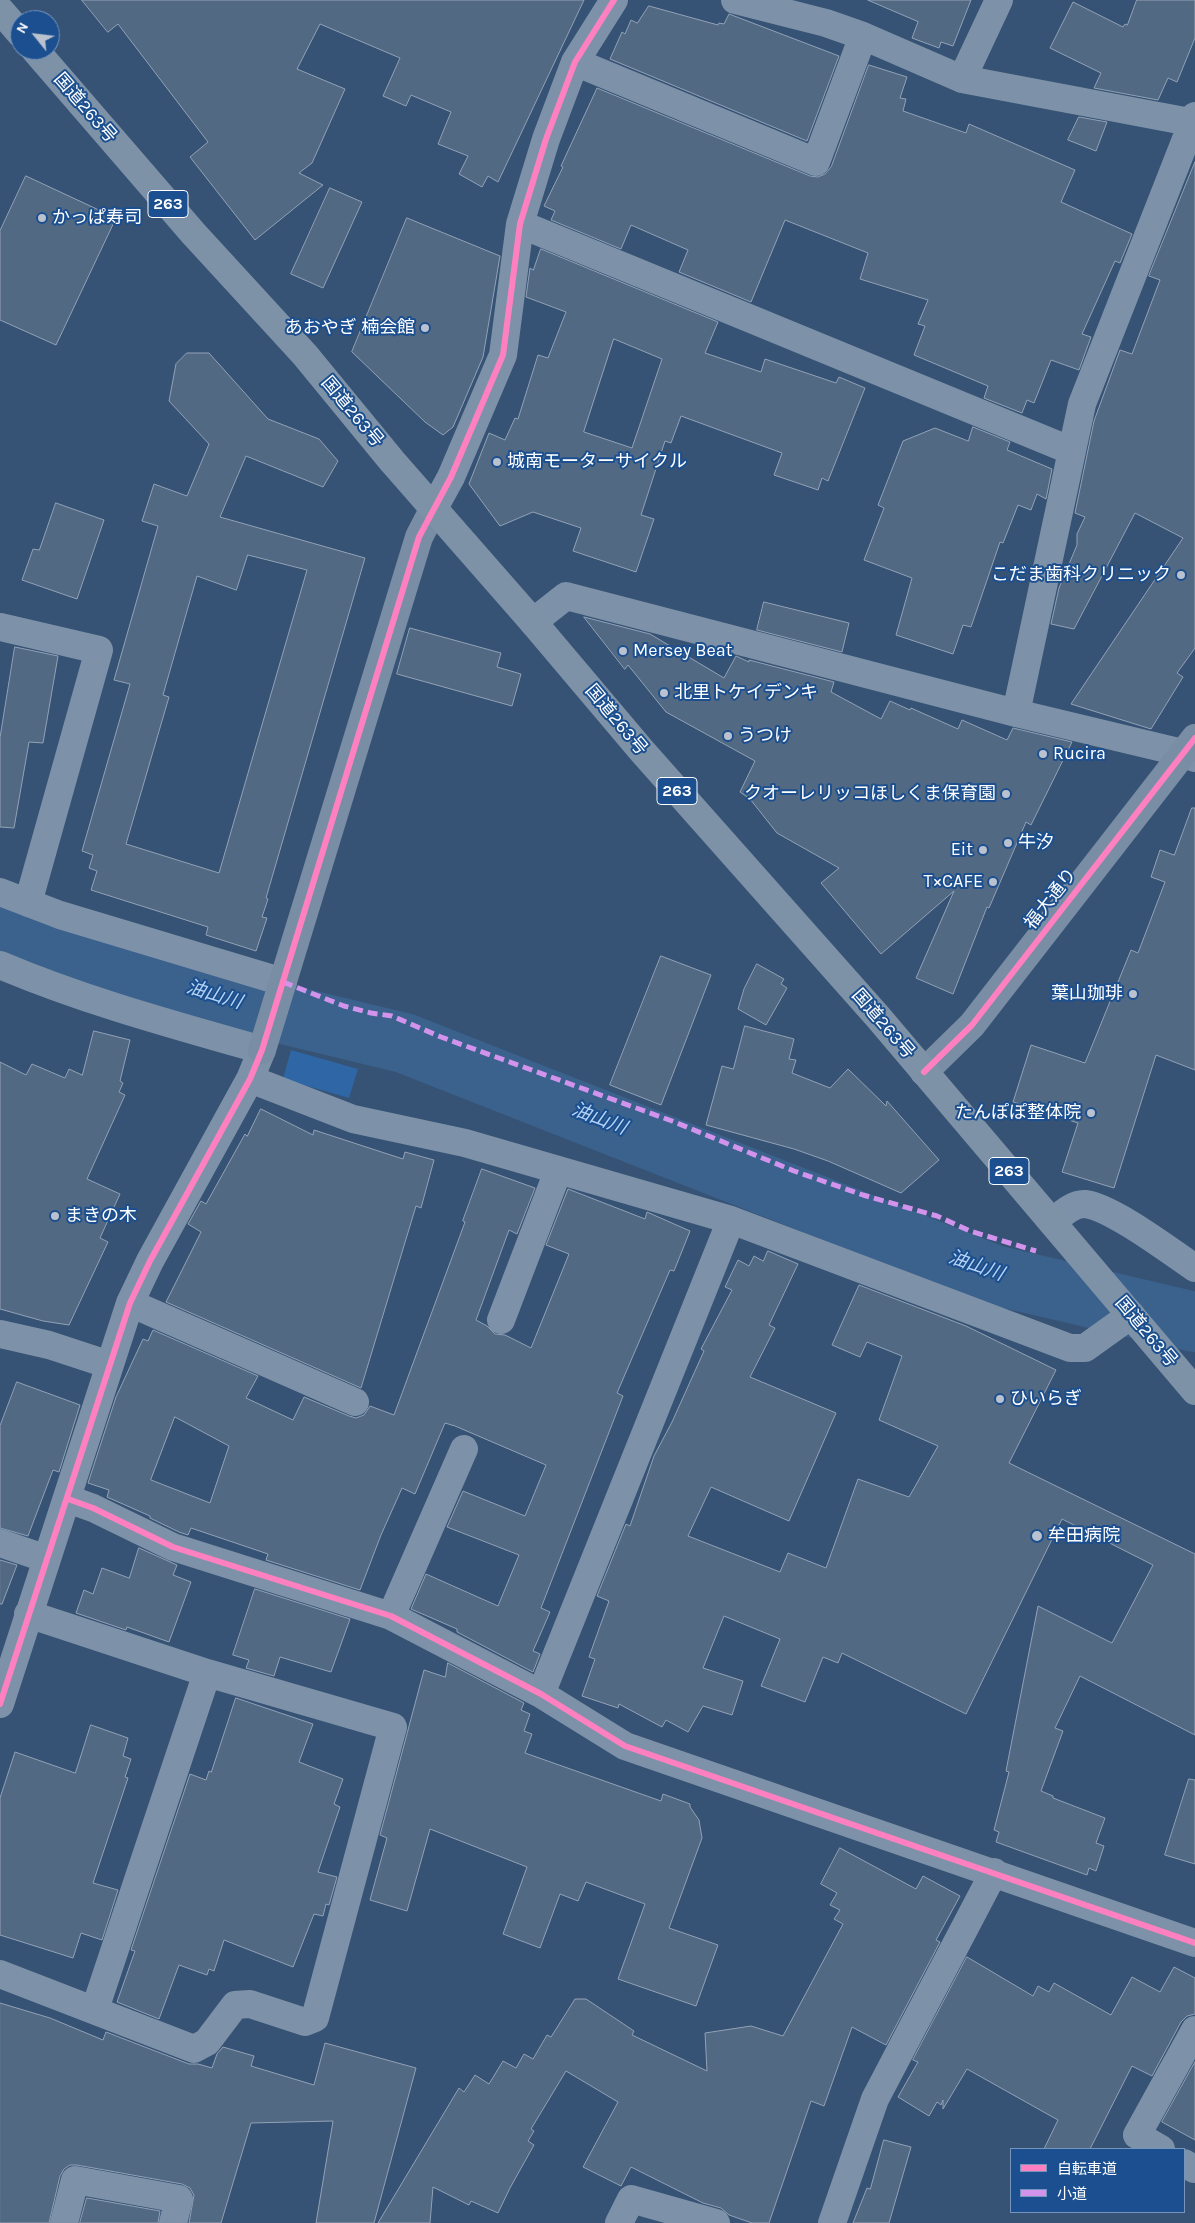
<!DOCTYPE html>
<meta charset="utf-8">
<style>
body{margin:0}
#map{position:relative;width:1195px;height:2223px;overflow:hidden;background:#365274;font-family:Karla,"Noto Sans JP",sans-serif}
canvas{display:block}
.legend{position:absolute;left:1010px;top:2148px;width:175px;height:65px;box-sizing:border-box;background:#1b4f8f;border:1px solid #7695bc;margin:0;padding:6px 9px;list-style:none;font-size:15px;color:#fff}
.legend li{display:flex;align-items:center;gap:10px;height:25px}
.legend b{width:25px;border:1px solid #7695bc}
.north{position:absolute;left:10px;top:10px;width:50px;height:50px;box-sizing:border-box;background:#1b4f8f;border:1px solid #7695bc;border-radius:50%;rotate:299deg;font-size:14px;font-weight:700;line-height:20px;text-align:center;color:#fff}
.north::after{content:'';display:block;margin:auto;width:18px;height:22px;background:#b9c2ce;clip-path:polygon(50% 0,100% 100%,50% 72%,0 100%)}
</style>
<div id="map">
<canvas width="1195" height="2223"></canvas>
<ul class="legend">
<li><b style="height:6px;background:#ff80c0"></b>自転車道</li>
<li><b style="height:6px;background:#d193ec"></b>小道</li>
</ul>
<div class="north">N</div>
</div>
<script>
const ctx = document.querySelector('canvas').getContext('2d');
ctx.lineJoin = 'round';
function fillPath(path, color) { ctx.fillStyle = color; ctx.fill(path, 'evenodd'); }
function stroke(path, color, width, dash) { ctx.strokeStyle = color; ctx.lineWidth = width; ctx.lineCap = dash ? 'butt' : 'round'; ctx.setLineDash(dash || []); ctx.stroke(path); }
function write(font, color, halo, rows, align = 'center') {
  ctx.font = font + ' Karla,"Noto Sans JP",sans-serif'; ctx.lineWidth = 4; ctx.setLineDash([]); ctx.textBaseline = 'middle'; ctx.strokeStyle = halo; ctx.fillStyle = color; for (const [text, x, y, turn = 0] of rows) {
    ctx.save(); ctx.translate(x, y); ctx.rotate((+turn || 0) * Math.PI / 180); ctx.textAlign = isNaN(turn) ? turn : align; if (halo) ctx.strokeText(text, 0, 0); ctx.fillText(text, 0, 0); ctx.restore();
  }
}
fillPath(new Path2D(`
 M 291,1050 L 358,1069 L 349,1098 L 283,1079 Z`), '#2f66a5');
stroke(new Path2D(`
 M 0,922 L 225,1000 L 404,1043 L 994,1275 L 1195,1322`), '#3b618d', 60);
const building = new Path2D(`
 M 82,0 L 584,0 L 498,182 L 488,176 L 482,187 L 459,174 L 468,156 L 438,144 L 451,112 L 411,95 L 406,106 L 383,96 L 400,58 L 320,24 L 297,69 L 345,89 L 312,163 L 299,173 L 323,185 L 255,240 L 190,157 L 208,142 L 118,24 L 108,32 Z
 M 868,0 L 971,0 L 953,46 L 941,42 L 939,48 L 912,38 L 918,22 Z
 M 1137,0 L 1195,0 L 1195,38 L 1177,82 L 1168,78 L 1158,100 L 1094,88 L 1101,73 L 1050,48 L 1073,2 L 1123,27 L 1125,24 L 1127,25 Z
 M 649,6 L 718,25 L 719,23 L 724,24 L 729,14 L 839,56 L 807,141 L 610,59 L 622,32 L 625,34 L 631,20 L 637,23 Z
 M 869,65 L 907,77 L 900,98 L 906,99 L 903,111 L 966,133 L 969,124 L 1075,170 L 1061,202 L 1132,234 L 1120,263 L 1115,261 L 1082,334 L 1091,337 L 1079,370 L 1051,360 L 1034,403 L 1027,400 L 1022,413 L 984,398 L 988,386 L 914,355 L 925,326 L 918,324 L 928,300 L 860,279 L 868,253 L 785,220 L 751,302 L 679,272 L 688,250 L 631,225 L 621,249 L 551,220 L 555,211 L 544,206 L 563,167 L 561,166 L 597,88 L 810,176 L 818,177 L 825,174 L 831,167 Z
 M 1079,117 L 1107,122 L 1096,151 L 1068,140 Z
 M 1195,162 L 1195,648 L 1177,673 L 1183,677 L 1151,729 L 1071,704 L 1183,538 L 1135,513 L 1074,629 L 1051,624 L 1059,588 L 1077,545 L 1077,534 L 1085,517 L 1075,513 L 1094,421 L 1120,350 L 1132,354 L 1160,280 L 1149,276 Z
 M 26,176 L 116,218 L 56,345 L 0,320 L 0,231 Z
 M 330,188 L 362,202 L 323,288 L 291,274 Z
 M 407,218 L 500,256 L 483,357 L 453,427 L 443,435 L 425,422 L 352,352 Z
 M 541,249 L 718,322 L 705,353 L 761,372 L 765,359 L 836,383 L 839,377 L 865,388 L 828,481 L 822,478 L 818,490 L 774,475 L 782,453 L 681,416 L 671,443 L 665,441 L 641,515 L 654,519 L 636,572 L 573,551 L 581,528 L 533,512 L 500,526 L 469,484 L 489,433 L 505,440 L 515,418 L 518,419 L 538,355 L 548,358 L 566,312 L 526,297 L 530,268 L 533,270 ZM 614,339 L 662,359 L 632,448 L 584,432 Z
 M 187,353 L 209,353 L 268,419 L 319,439 L 338,461 L 323,487 L 246,456 L 220,517 L 365,558 L 266,898 L 268,899 L 262,917 L 267,918 L 256,951 L 206,935 L 208,927 L 91,890 L 97,871 L 89,868 L 93,855 L 82,851 L 130,684 L 114,680 L 158,526 L 142,521 L 154,484 L 187,496 L 209,444 L 169,401 L 176,364 ZM 248,555 L 307,570 L 219,873 L 126,844 L 169,697 L 163,695 L 197,576 L 236,590 Z
 M 973,427 L 1010,442 L 1007,450 L 1052,469 L 1046,499 L 1037,494 L 1031,510 L 1018,505 L 1003,543 L 1000,542 L 971,627 L 963,625 L 953,654 L 896,635 L 912,578 L 864,560 L 884,508 L 878,505 L 903,441 L 935,428 L 968,441 Z
 M 56,503 L 104,520 L 77,599 L 22,580 L 33,549 L 39,550 Z
 M 764,602 L 849,623 L 842,652 L 757,630 Z
 M 584,617 L 650,634 L 724,678 L 736,656 L 749,662 L 749,660 L 834,682 L 831,692 L 881,719 L 890,701 L 910,710 L 911,708 L 958,729 L 962,720 L 1007,740 L 1013,728 L 1072,742 L 1031,825 L 1026,822 L 989,908 L 987,907 L 953,994 L 916,978 L 954,891 L 881,954 L 821,883 L 839,868 L 777,833 L 750,799 L 740,792 L 755,761 L 666,712 L 628,665 L 625,669 Z
 M 410,628 L 501,653 L 497,667 L 521,674 L 512,706 L 397,674 Z
 M 15,647 L 58,656 L 43,743 L 29,742 L 14,828 L 0,827 L 0,738 Z
 M 1192,808 L 1195,808 L 1195,1070 L 1156,1055 L 1114,1188 L 1062,1172 L 1078,1123 L 1013,1102 L 1031,1045 L 1085,1063 L 1131,950 L 1138,953 L 1165,882 L 1151,877 L 1160,850 L 1174,855 Z
 M 661,956 L 711,975 L 661,1105 L 610,1085 Z
 M 757,964 L 784,979 L 781,984 L 787,988 L 766,1025 L 738,1009 L 744,989 Z
 M 745,1026 L 794,1039 L 789,1059 L 796,1060 L 792,1073 L 830,1088 L 848,1069 L 886,1106 L 887,1101 L 939,1160 L 901,1193 L 828,1161 L 794,1149 L 706,1125 L 722,1066 L 733,1069 Z
 M 94,1031 L 130,1040 L 120,1081 L 123,1083 L 119,1092 L 125,1095 L 87,1179 L 120,1194 L 100,1238 L 108,1242 L 69,1325 L 43,1321 L 0,1309 L 0,1062 L 26,1075 L 32,1064 L 65,1078 L 69,1069 L 82,1075 Z
 M 261,1109 L 313,1135 L 314,1130 L 403,1159 L 405,1152 L 434,1160 L 421,1208 L 416,1206 L 361,1388 L 166,1302 L 201,1232 L 188,1224 L 201,1201 L 206,1204 L 245,1134 L 247,1136 Z
 M 482,1169 L 535,1188 L 517,1234 L 509,1230 L 476,1320 L 487,1326 L 495,1334 L 505,1335 L 531,1348 L 569,1254 L 546,1245 L 568,1189 L 645,1219 L 647,1212 L 690,1231 L 674,1271 L 670,1270 L 617,1393 L 623,1396 L 541,1608 L 550,1612 L 533,1651 L 540,1654 L 533,1672 L 457,1632 L 457,1629 L 411,1609 L 426,1574 L 498,1606 L 519,1555 L 447,1527 L 463,1491 L 525,1516 L 546,1465 L 455,1426 L 445,1423 L 415,1494 L 402,1488 L 381,1535 L 360,1590 L 266,1560 L 268,1554 L 191,1528 L 188,1535 L 179,1532 L 150,1518 L 150,1516 L 107,1497 L 109,1490 L 88,1483 L 116,1397 L 143,1339 L 148,1341 L 153,1330 L 258,1376 L 246,1398 L 293,1420 L 304,1397 L 349,1416 L 356,1418 L 364,1415 L 370,1406 L 394,1415 L 465,1222 L 463,1221 ZM 175,1417 L 229,1446 L 210,1503 L 151,1480 Z
 M 768,1251 L 798,1264 L 769,1325 L 775,1328 L 750,1377 L 836,1413 L 789,1521 L 711,1487 L 688,1536 L 780,1572 L 788,1553 L 826,1568 L 858,1479 L 909,1497 L 938,1446 L 879,1420 L 902,1356 L 867,1342 L 860,1357 L 832,1345 L 859,1285 L 966,1326 L 1056,1370 L 1009,1463 L 1195,1554 L 1195,1735 L 1080,1676 L 1055,1728 L 1063,1731 L 1041,1791 L 1053,1796 L 1053,1798 L 1105,1818 L 1096,1843 L 1104,1846 L 1096,1871 L 1089,1868 L 1087,1875 L 996,1842 L 999,1832 L 994,1830 L 1009,1772 L 1006,1771 L 1038,1606 L 1112,1643 L 1153,1565 L 1062,1519 L 966,1714 L 842,1653 L 838,1663 L 823,1657 L 805,1702 L 761,1686 L 780,1639 L 724,1616 L 703,1668 L 743,1681 L 732,1715 L 703,1706 L 688,1732 L 666,1720 L 662,1727 L 619,1704 L 618,1708 L 582,1696 L 595,1659 L 589,1657 L 609,1601 L 597,1596 L 626,1524 L 630,1526 L 654,1456 L 672,1422 L 704,1351 L 701,1349 L 732,1290 L 725,1287 L 738,1260 L 749,1266 L 754,1256 L 763,1261 Z
 M 17,1382 L 80,1405 L 59,1472 L 53,1470 L 28,1536 L 0,1528 L 0,1426 Z
 M 139,1548 L 177,1565 L 173,1575 L 191,1582 L 169,1642 L 127,1627 L 126,1630 L 76,1613 L 84,1590 L 93,1594 L 102,1568 L 129,1578 Z
 M 0,1560 L 17,1565 L 2,1604 L 0,1604 Z
 M 255,1589 L 350,1619 L 331,1672 L 280,1657 L 274,1676 L 246,1668 L 249,1660 L 233,1655 Z
 M 448,1663 L 524,1703 L 521,1710 L 530,1714 L 524,1731 L 532,1734 L 525,1753 L 661,1801 L 663,1794 L 690,1804 L 690,1807 L 699,1820 L 702,1838 L 669,1928 L 718,1945 L 696,2006 L 618,1979 L 645,1904 L 586,1882 L 578,1901 L 560,1894 L 540,1948 L 503,1934 L 527,1867 L 430,1829 L 407,1911 L 370,1900 L 387,1838 L 380,1835 L 424,1670 L 445,1677 Z
 M 236,1698 L 313,1724 L 299,1762 L 343,1779 L 334,1804 L 340,1807 L 318,1872 L 337,1877 L 329,1905 L 326,1904 L 323,1916 L 314,1914 L 293,1967 L 224,1940 L 214,1971 L 209,1969 L 207,1975 L 179,1965 L 159,2019 L 117,2002 L 135,1951 L 131,1950 L 190,1774 L 206,1780 L 209,1771 L 211,1772 Z
 M 91,1725 L 128,1738 L 123,1756 L 131,1759 L 125,1777 L 128,1778 L 93,1883 L 118,1890 L 102,1940 L 81,1933 L 73,1958 L 0,1935 L 0,1798 L 15,1752 L 75,1773 Z
 M 1189,1779 L 1195,1780 L 1195,1864 L 1165,1855 Z
 M 840,1848 L 916,1889 L 923,1876 L 960,1896 L 936,1940 L 940,1942 L 886,2045 L 852,2027 L 824,2106 L 811,2101 L 769,2223 L 752,2223 L 729,2215 L 721,2208 L 703,2203 L 631,2167 L 621,2186 L 583,2167 L 618,2102 L 566,2071 L 531,2129 L 534,2131 L 528,2141 L 534,2145 L 510,2188 L 498,2213 L 471,2201 L 469,2205 L 433,2187 L 430,2223 L 378,2223 L 459,2088 L 464,2092 L 475,2075 L 489,2084 L 503,2061 L 516,2068 L 524,2054 L 533,2059 L 547,2035 L 551,2037 L 575,1999 L 586,1999 L 634,2031 L 632,2035 L 707,2071 L 705,2033 L 751,2026 L 783,2036 L 843,1924 L 834,1919 L 840,1910 L 830,1905 L 837,1893 L 821,1884 Z
 M 967,1957 L 1033,1996 L 1038,1986 L 1049,1992 L 1054,1983 L 1111,2015 L 1132,1977 L 1160,1992 L 1174,1967 L 1195,1978 L 1195,2014 L 1187,2016 L 1181,2022 L 1152,2076 L 1132,2066 L 1090,2149 L 1044,2149 L 1058,2120 L 967,2069 L 943,2109 L 943,2100 L 941,2105 L 937,2102 L 929,2116 L 898,2097 L 918,2062 L 913,2060 Z
 M 0,2003 L 50,2018 L 103,2040 L 106,2032 L 189,2064 L 198,2064 L 212,2068 L 217,2054 L 223,2047 L 254,2056 L 251,2066 L 314,2085 L 325,2043 L 416,2068 L 374,2223 L 316,2223 L 333,2121 L 251,2123 L 221,2223 L 189,2223 L 194,2195 L 190,2188 L 182,2184 L 77,2165 L 70,2165 L 64,2169 L 60,2176 L 49,2223 L 0,2223 Z
 M 1195,2062 L 1195,2140 L 1162,2122 Z
 M 884,2140 L 911,2147 L 889,2223 L 853,2223 L 867,2188 L 870,2189 Z
 M 87,2198 L 160,2211 L 158,2223 L 80,2223 Z`);
fillPath(building, '#526984');
stroke(building, '#92a2b6', 1);
stroke(new Path2D(`
 M 735,0 L 826,23 L 863,36 L 962,79 L 1195,123
 M 575,62 L 816,162 L 863,36
 M 962,79 L 999,0
 M 520,224 L 1072,451
 M 434,508 L 451,477 L 503,355 L 520,224 L 546,139 L 575,62 L 614,0
 M 533,622 L 566,596 L 1016,713 L 1183,753 L 1195,758
 M 0,627 L 99,650 L 28,903
 M 1016,713 L 1082,404 L 1195,116
 M 0,892 L 60,915 L 283,982
 M 0,965 C 85,1001 174,1025 262,1050 L 250,1079 L 150,1261 L 130,1303 L 0,1704
 M 250,1079 L 353,1119 L 465,1143 L 731,1220 L 1070,1348 L 1085,1348 L 1131,1315
 M 1052,1222 C 1061,1215 1073,1203 1085,1204 C 1112,1207 1171,1252 1195,1268
 M 130,1303 L 355,1402
 M 501,1320 L 558,1171
 M 0,1334 L 49,1345 L 110,1365
 M 68,1499 L 93,1508 L 173,1547 L 391,1616 L 541,1694 L 625,1746 L 1195,1943
 M 0,1543 L 47,1559
 M 391,1616 L 464,1449
 M 541,1694 L 731,1220
 M 0,1974 L 194,2049 L 207,2042 L 235,2005 L 250,2004 L 305,2022 L 315,2018 L 393,1727 L 207,1673 L 28,1614
 M 95,2009 L 207,1673
 M 1161,2149 L 1137,2135 L 1195,2030
 M 1184,2163 L 1194,2169
 M 64,2223 L 75,2180 L 179,2199 L 173,2223
 M 619,2223 L 631,2199 L 716,2223
 M 832,2223 L 875,2099 L 994,1872`), '#7d92a8', 28);
stroke(new Path2D(`
 M 262,1050 L 419,537 L 434,508
 M 924,1072 L 972,1025 L 1195,738`), '#798da4', 28);
stroke(new Path2D(`
 M 0,10 L 20,33
 M 35,50 L 193,233 L 305,355 L 392,461 L 533,622 L 642,751 L 878,1017 L 1195,1391`), '#7e92a7', 28);
stroke(new Path2D(`
 M 283,982 L 344,1006 L 371,1013 L 392,1016 L 441,1037 L 672,1121 L 794,1171 L 863,1195 L 937,1216 L 970,1231 L 1036,1251`), '#d193ec', 5, [10, 5]);
stroke(new Path2D(`
 M 924,1072 L 972,1025 L 1195,738
 M 68,1499 L 93,1508 L 173,1547 L 391,1616 L 541,1694 L 625,1746 L 1195,1943
 M 0,1704 L 130,1303 L 150,1261 L 250,1079 L 262,1050 L 419,537 L 451,477 L 503,355 L 520,224 L 546,139 L 575,62 L 614,0`), '#ff80c0', 6);
for (const [x, y, r, color] of [
 [42,218,5,"#b9c2ce"],
 [425,328,5,"#b9c2ce"],
 [497,462,5,"#b9c2ce"],
 [1181,575,5,"#b9c2ce"],
 [623,651,5,"#b9c2ce"],
 [664,693,5,"#b9c2ce"],
 [728,736,5,"#b9c2ce"],
 [1043,754,5,"#b9c2ce"],
 [1006,794,5,"#b9c2ce"],
 [1008,843,5,"#b9c2ce"],
 [983,850,5,"#b9c2ce"],
 [993,882,5,"#b9c2ce"],
 [1133,994,5,"#b9c2ce"],
 [1091,1113,5,"#b9c2ce"],
 [55,1216,5,"#b9c2ce"],
 [1000,1399,5,"#b9c2ce"],
 [1037,1536,6,"#b9c2ce"]
]) { const dot = new Path2D(); dot.arc(x, y, r, 0, 2 * Math.PI); ctx.fillStyle = color; ctx.fill(dot); stroke(dot, '#1b4f8f', 2); }
for (const [x, y, w] of [
 [168,204,40],
 [677,791,40],
 [1009,1171,40]
]) { const box = new Path2D(); box.roundRect(x - w / 2, y - 13.5, w, 27, 4); ctx.fillStyle = '#1b4f8f'; ctx.fill(box); stroke(box, '#fff', 1); }
write('bold 16px', '#fff', null, [
 ["263",168,204],
 ["263",677,791],
 ["263",1009,1171]
]);
write('18px', '#fff', '#1b4f8f', [
 ["国道263号",85,108,49],
 ["国道263号",352,412,50],
 ["国道263号",616,720,50],
 ["福大通り",1051,899,-52],
 ["国道263号",883,1024,49],
 ["国道263号",1146,1332,50]
]);
write('18px', '#fff', '#1b4f8f', [
 ["かっぱ寿司",52,218],
 ["あおやぎ 楠会館",415,328,"right"],
 ["城南モーターサイクル",507,462],
 ["こだま歯科クリニック",1171,575,"right"],
 ["Mersey Beat",633,651],
 ["北里トケイデンキ",674,693],
 ["うつけ",738,736],
 ["Rucira",1053,754],
 ["クオーレリッコほしくま保育園",996,794,"right"],
 ["牛汐",1018,843],
 ["Eit",973,850,"right"],
 ["T×CAFE",983,882,"right"],
 ["葉山珈琲",1123,994,"right"],
 ["たんぽぽ整体院",1081,1113,"right"],
 ["まきの木",65,1216],
 ["ひいらぎ",1010,1399],
 ["牟田病院",1048,1536]
], 'left');
write('italic 19px', '#b5d3f5', '#1b4f8f', [
 ["油山川",214,995,17],
 ["油山川",599,1119,21],
 ["油山川",976,1266,19]
]);
</script>
